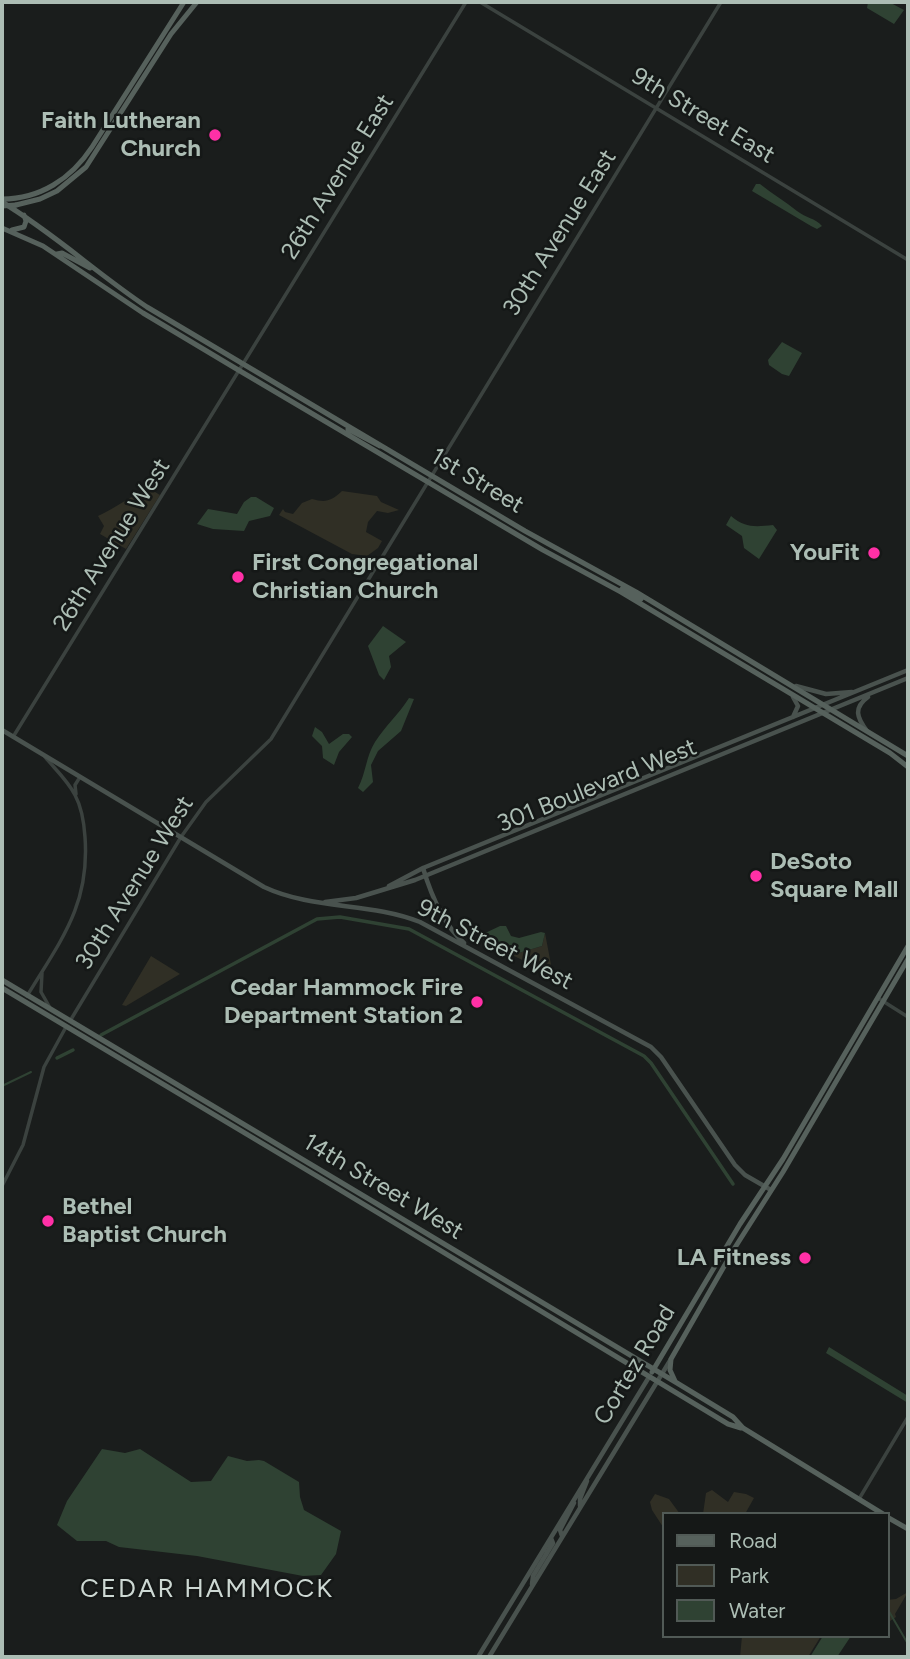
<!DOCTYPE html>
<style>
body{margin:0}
#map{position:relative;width:910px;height:1659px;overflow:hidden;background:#1a1d1c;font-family:Figtree,sans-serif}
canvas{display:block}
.frame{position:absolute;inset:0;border:4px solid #acbdb4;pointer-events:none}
.legend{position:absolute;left:662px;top:1512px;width:228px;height:126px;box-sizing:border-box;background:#151817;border:2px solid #515a56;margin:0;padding:9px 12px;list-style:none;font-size:21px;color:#acbdb4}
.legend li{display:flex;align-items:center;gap:14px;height:35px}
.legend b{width:35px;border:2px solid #515a56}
</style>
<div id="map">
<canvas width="910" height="1659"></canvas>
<div class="frame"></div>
<ul class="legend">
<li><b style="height:9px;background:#56615c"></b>Road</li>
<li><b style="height:19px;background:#302f25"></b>Park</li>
<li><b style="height:19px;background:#2f4233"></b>Water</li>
</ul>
</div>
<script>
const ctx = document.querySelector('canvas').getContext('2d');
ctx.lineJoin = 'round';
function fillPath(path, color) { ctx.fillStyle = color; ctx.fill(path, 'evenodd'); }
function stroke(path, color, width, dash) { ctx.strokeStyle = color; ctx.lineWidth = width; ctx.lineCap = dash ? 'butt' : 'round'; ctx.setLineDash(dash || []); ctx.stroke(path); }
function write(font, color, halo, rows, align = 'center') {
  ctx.font = font + ' Figtree,sans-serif'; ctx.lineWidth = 5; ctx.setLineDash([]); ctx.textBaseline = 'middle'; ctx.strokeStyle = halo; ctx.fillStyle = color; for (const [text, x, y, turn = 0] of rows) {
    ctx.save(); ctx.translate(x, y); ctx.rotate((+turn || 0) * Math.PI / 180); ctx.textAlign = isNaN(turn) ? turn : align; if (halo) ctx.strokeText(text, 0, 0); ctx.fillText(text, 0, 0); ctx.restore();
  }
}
fillPath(new Path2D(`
 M 150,489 L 160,495 L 126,549 L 100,534 L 104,526 L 98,516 C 116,508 131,495 150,489 Z
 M 342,491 L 377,496 L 381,502 L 399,510 L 388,513 L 377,511 L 368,522 L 366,532 L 382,541 L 378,548 L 367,556 L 352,554 L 279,515 L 283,509 L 285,512 L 293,514 L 302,503 L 312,499 C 326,503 331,501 342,491 Z
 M 545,933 L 553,975 L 512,955 L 542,946 Z
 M 151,956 L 180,974 L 126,1006 L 122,1005 Z
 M 712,1490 L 728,1502 L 734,1492 L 746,1494 L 754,1498 L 745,1514 L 703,1514 L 706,1493 Z
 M 655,1494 L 669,1499 L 680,1514 L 663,1514 L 663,1527 L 652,1510 L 650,1502 Z
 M 908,1592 L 895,1614 L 896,1617 L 887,1623 L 887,1600 L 896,1599 Z
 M 742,1636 L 821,1636 L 808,1657 L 740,1657 Z`), '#302f25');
fillPath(new Path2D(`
 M 868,2 L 889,2 L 904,10 L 894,24 L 867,8 Z
 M 756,184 L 760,184 C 772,194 785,201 797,211 C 806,218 815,218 822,226 L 817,229 L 811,226 L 752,191 Z
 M 782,342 L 802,353 L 789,376 L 782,374 L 769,365 L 768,360 Z
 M 251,497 L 256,497 L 274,508 L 270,516 L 249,521 L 244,531 L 213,529 L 197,524 L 208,509 L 237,514 L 244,502 Z
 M 731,516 C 745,528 755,527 773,525 L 777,530 L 759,559 L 744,548 L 742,536 L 726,525 Z
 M 383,626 L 406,642 L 389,656 L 391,667 L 384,680 L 379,675 L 368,646 Z
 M 409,698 L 414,699 L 401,731 L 378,751 L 371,765 L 373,782 L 363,792 L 358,788 C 366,773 366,756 375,742 C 385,726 399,714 409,698 Z
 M 315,727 L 322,732 L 329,744 L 343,734 L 349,734 L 352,737 L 339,752 L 334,765 L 323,758 L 322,746 L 312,736 Z
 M 500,926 L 506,926 L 511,936 L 519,938 L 541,932 L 545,933 L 542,946 L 512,955 L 479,938 L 481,935 Z
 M 829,1347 L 908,1396 L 908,1403 L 826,1353 Z
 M 102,1449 L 125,1453 L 140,1449 L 191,1482 L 211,1481 L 228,1456 L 247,1461 L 259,1460 L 264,1461 L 299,1482 L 300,1497 L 304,1510 L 341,1531 L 336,1554 L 321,1575 L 303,1576 L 197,1556 L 119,1547 L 106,1541 L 77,1541 L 57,1525 L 67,1501 Z
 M 823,1636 L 851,1636 L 837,1657 L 810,1657 Z`), '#2f4233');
stroke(new Path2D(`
 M 2,1086 L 31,1072
 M 887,1608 L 908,1644`), '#2f4233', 2);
stroke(new Path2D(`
 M 101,1035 L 317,919 L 340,917 L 409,929 L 644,1056 L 651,1063 L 733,1184
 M 57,1058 L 73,1050`), '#2f4233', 3.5);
stroke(new Path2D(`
 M 480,2 L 908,260
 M 13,737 L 466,2
 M 76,794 L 75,785 L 80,777
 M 42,973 L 41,992 L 49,1006
 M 27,996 C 61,940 90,905 85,837 C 84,822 82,808 75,795 C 68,781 55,769 45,757
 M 878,998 L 908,1017
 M 70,1021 L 181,837 L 206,802 L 271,739 L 721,2
 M 2,1186 L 23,1145 L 44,1067 L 66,1027
 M 859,1499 L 908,1417`), '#3b423f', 3.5);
stroke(new Path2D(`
 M 796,686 L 826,694 L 852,692
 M 793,697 L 798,706 L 793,717
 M 2,730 L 264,887 C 313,910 370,902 420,922 L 651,1047 L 661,1057 L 735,1165 L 745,1175 L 771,1190
 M 867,731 C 857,718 853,708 868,697
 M 423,868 C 431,895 443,924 464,943
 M 389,886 L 423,868 L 908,670
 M 325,902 L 356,898 L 415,880 L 908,678
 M 580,1506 L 580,1499 L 587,1481
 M 562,1536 L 560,1530 L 574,1503
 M 532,1584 L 533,1576 L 553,1543 L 551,1538
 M 478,1657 L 649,1377
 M 489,1657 L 671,1359`), '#49524e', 4.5);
stroke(new Path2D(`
 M 2,199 C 40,199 71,179 92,147 L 184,2
 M 2,202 C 55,234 96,273 147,307 L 525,531 L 636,592 L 908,756
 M 16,205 L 40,199 L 57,191 L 86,167 L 171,34 L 197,2
 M 2,228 L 43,246 L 143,313 L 240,371 L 543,550 L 621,592 L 890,753 L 908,767
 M 12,230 L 24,227 L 26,221 L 24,215
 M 57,254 L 62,253 L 90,268
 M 348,429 L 380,446
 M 622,589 L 641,599
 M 2,980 L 677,1383 L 733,1417 L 743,1428 L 883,1514
 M 2,988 C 245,1132 486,1278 728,1424 L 741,1428
 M 652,1372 L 740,1224 L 783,1159 L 908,946
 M 675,1381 L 670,1370 L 671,1359 L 734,1249 L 783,1172 L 908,959
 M 887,1517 L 908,1529`), '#56615c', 5);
stroke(new Path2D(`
 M 2,206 L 16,205`), '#56615c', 5);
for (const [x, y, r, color] of [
 [215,135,7,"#ff30a6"],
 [874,553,7,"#ff30a6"],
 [238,577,7,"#ff30a6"],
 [756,876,7,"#ff30a6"],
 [477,1002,7,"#ff30a6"],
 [48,1221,7,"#ff30a6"],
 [805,1258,7,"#ff30a6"]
]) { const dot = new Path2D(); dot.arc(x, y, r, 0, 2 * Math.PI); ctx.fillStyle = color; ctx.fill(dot); stroke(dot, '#151817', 2.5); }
write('24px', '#acbdb4', '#151817', [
 ["9th Street East",703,116,31],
 ["26th Avenue East",338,177,-58],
 ["30th Avenue East",560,233,-58],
 ["1st Street",477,481,31],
 ["26th Avenue West",112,545,-58],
 ["301 Boulevard West",597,786,-22],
 ["30th Avenue West",135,883,-58],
 ["9th Street West",495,945,27],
 ["14th Street West",383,1187,31],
 ["Cortez Road",635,1365,-59]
]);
write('bold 24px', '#acbdb4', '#151817', [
 ["Faith Lutheran",201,121],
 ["Church",201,149],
 ["YouFit",860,553],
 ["First Congregational",252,563,"left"],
 ["Christian Church",252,591,"left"],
 ["DeSoto",770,862,"left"],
 ["Square Mall",770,890,"left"],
 ["Cedar Hammock Fire",463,988],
 ["Department Station 2",463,1016],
 ["Bethel",62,1207,"left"],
 ["Baptist Church",62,1235,"left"],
 ["LA Fitness",791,1258]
], 'right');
ctx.letterSpacing = '2px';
write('26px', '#cdd8d3', '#151817', [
 ["CEDAR HAMMOCK",207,1589]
]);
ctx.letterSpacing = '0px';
</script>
